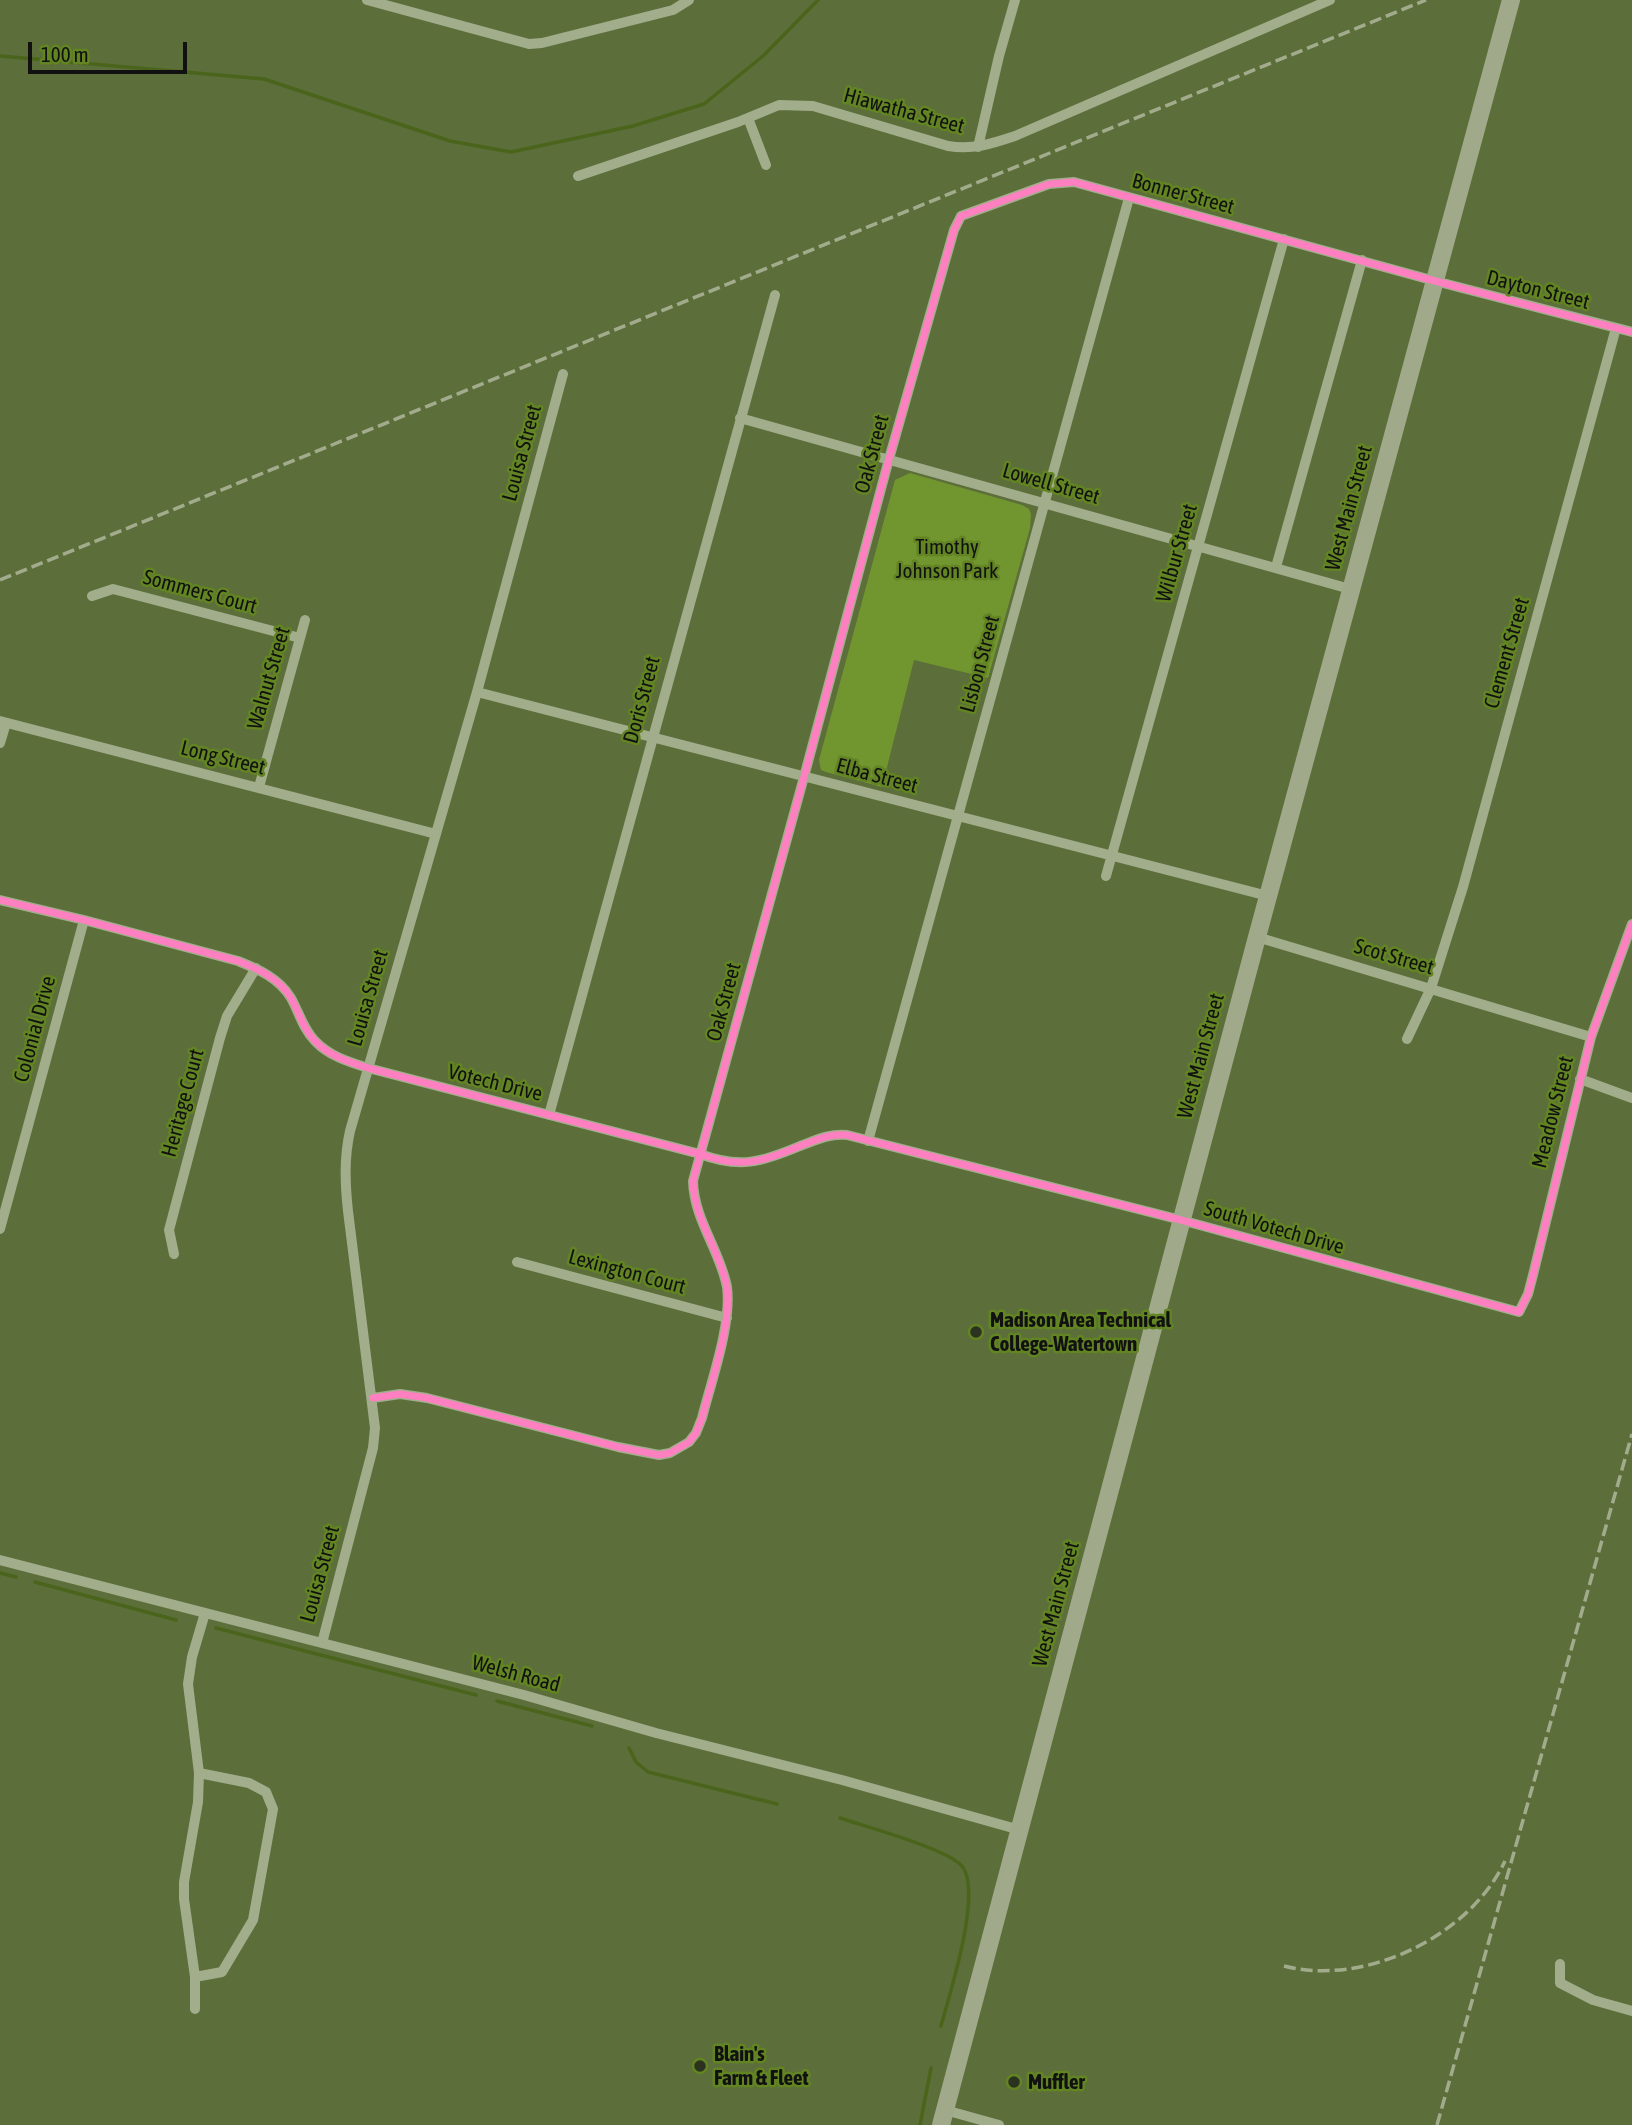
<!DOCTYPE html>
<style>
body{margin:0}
#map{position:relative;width:1632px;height:2125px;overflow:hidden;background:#5c6e39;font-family:"Asap Condensed",sans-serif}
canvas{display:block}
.scale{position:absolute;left:28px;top:42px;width:159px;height:32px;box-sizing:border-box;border:4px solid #111;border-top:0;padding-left:9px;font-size:21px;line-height:24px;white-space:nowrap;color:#111;-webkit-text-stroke:5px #628423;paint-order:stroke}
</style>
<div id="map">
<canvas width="1632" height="2125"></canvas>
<div class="scale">100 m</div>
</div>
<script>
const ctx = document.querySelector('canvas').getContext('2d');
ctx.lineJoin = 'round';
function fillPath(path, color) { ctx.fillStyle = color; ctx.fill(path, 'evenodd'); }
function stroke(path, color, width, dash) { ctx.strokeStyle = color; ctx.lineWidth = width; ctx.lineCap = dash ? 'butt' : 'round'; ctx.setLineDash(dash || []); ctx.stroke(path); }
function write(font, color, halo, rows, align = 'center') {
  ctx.font = font + ' "Asap Condensed",sans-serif'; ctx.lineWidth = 5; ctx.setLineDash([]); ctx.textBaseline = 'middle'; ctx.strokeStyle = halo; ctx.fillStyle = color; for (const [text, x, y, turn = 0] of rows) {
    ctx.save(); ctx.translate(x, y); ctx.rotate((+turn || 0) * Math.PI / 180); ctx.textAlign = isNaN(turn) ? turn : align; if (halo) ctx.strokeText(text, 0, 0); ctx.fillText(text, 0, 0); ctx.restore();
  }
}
fillPath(new Path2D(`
 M 910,473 L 1022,505 L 1029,509 L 1031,514 L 1030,528 L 988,678 L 914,660 L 882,787 L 826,772 L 821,770 L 819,760 L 895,480 Z`), '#72962f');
stroke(new Path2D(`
 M 0,56 L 264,79 L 450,141 L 511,152 L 633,126 L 704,104 L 763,56 L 818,0
 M 0,1573 L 16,1577
 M 35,1582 L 176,1620
 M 216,1628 L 476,1695
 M 497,1701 L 592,1726
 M 629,1748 L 636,1762 L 648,1772 L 777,1804
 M 840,1818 C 867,1827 941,1847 960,1864 C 985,1886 949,1996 941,2026
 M 920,2125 L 931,2068`), '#4a651b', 3.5);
stroke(new Path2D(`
 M 367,0 L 529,44 L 542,43 L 673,10 L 689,0
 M 748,118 L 766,165
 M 978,147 L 999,56 L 1015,0
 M 578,176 L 738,122 L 779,105 L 813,106 L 948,146 C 973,150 991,144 1015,136 L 1330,0
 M 740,418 L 1350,589
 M 1276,567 L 1362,260
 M 92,596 L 113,589 L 300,638
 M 477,692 L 1268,896
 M 0,721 L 436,834
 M 0,743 L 6,723
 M 259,787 L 305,620
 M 1106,876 L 1284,239
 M 0,900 L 84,920 L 238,961 C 258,969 279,978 291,998 C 299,1012 303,1029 315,1041 C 329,1056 349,1062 368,1068 L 700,1154 C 740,1169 762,1162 800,1146 C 816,1140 830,1133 847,1135 L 1181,1220 L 1519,1312 L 1528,1294 L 1533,1275 L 1591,1037 L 1632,924
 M 1257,937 L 1591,1037
 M 1407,1039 L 1431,988 L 1463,887 L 1616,328
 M 1580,1079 L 1632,1098
 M 549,1115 L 775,295
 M 868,1141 L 1129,198
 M 0,1229 L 84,920
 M 174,1254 L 169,1230 L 220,1038 L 227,1016 L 256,968
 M 517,1262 L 727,1318
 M 373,1398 L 400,1394 L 427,1398 L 618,1447 L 659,1455 L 670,1453 L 689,1442 L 696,1433 L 702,1418 C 711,1382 732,1324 727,1287 C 720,1250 694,1220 693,1181 L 804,777 L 889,459 L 954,230 L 961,216 L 1049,184 L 1074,182 L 1435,281 L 1632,332
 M 0,1560 L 524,1695 L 656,1733 L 842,1780 L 1020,1830
 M 322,1643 L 373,1448 L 375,1428 L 348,1211 C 345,1183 344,1158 350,1131 L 477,692 L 563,374
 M 1560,1964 L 1560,1983 L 1593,2000 L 1632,2011
 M 195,1977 L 222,1972 L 253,1920 L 273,1809 L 266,1792 L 249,1783 L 199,1773
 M 195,2009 L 195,1977 L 184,1899 L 184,1882 L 198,1802 L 199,1773 L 188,1684 L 192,1657 L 205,1613
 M 945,2110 L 999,2125`), '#a2ad8c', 10);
stroke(new Path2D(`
 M 941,2125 L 1257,937 L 1511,0`), '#a0aa8b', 18);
stroke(new Path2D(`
 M 0,580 L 1426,0
 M 1284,1966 C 1365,1987 1470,1936 1505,1861
 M 1437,2125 L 1632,1434`), '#a2ac8d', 3.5, [12, 5]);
stroke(new Path2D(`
 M 0,900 L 84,920 L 238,961 C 258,969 279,978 291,998 C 299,1012 303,1029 315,1041 C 329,1056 349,1062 368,1068 L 700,1154 C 740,1169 762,1162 800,1146 C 816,1140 830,1133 847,1135 L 1181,1220 L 1519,1312 L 1528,1294 L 1533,1275 L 1591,1037 L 1632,924
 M 373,1398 L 400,1394 L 427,1398 L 618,1447 L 659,1455 L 670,1453 L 689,1442 L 696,1433 L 702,1418 C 711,1382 732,1324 727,1287 C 720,1250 694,1220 693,1181 L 804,777 L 889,459 L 954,230 L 961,216 L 1049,184 L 1074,182 L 1435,281 L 1632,332`), '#ff80c0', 7);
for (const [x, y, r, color] of [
 [976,1332,7,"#2b321f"],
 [700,2066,7,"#2b321f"],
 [1014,2082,7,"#2b321f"]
]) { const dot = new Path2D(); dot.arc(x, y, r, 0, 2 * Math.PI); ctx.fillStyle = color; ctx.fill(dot); stroke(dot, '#628423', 2.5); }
write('21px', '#111', '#628423', [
 ["Hiawatha Street",904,111,15],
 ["Bonner Street",1183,194,15],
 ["Dayton Street",1538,290,14],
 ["Louisa Street",522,453,-75],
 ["Oak Street",872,454,-75],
 ["Lowell Street",1051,484,16],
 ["West Main Street",1349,508,-75],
 ["Wilbur Street",1177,553,-74],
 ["Sommers Court",200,592,15],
 ["Clement Street",1507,653,-74],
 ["Lisbon Street",980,664,-75],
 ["Walnut Street",269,678,-74],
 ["Doris Street",642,700,-75],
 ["Long Street",223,758,14],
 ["Elba Street",877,776,15],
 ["Scot Street",1394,957,16],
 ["Louisa Street",368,998,-74],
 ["Oak Street",724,1002,-75],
 ["Colonial Drive",35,1029,-75],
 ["West Main Street",1201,1056,-75],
 ["Votech Drive",495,1083,14],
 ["Heritage Court",183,1103,-75],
 ["Meadow Street",1553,1112,-76],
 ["South Votech Drive",1274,1228,16],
 ["Lexington Court",627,1272,15],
 ["Louisa Street",320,1574,-75],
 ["West Main Street",1056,1604,-75],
 ["Welsh Road",516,1674,15]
]);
write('21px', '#111', '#628423', [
 ["Timothy",947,547],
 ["Johnson Park",947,571]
]);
write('bold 21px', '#111', '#628423', [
 ["Madison Area Technical",990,1320],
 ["College-Watertown",990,1344],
 ["Blain's",714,2054],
 ["Farm & Fleet",714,2078],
 ["Muffler",1028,2082]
], 'left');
</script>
